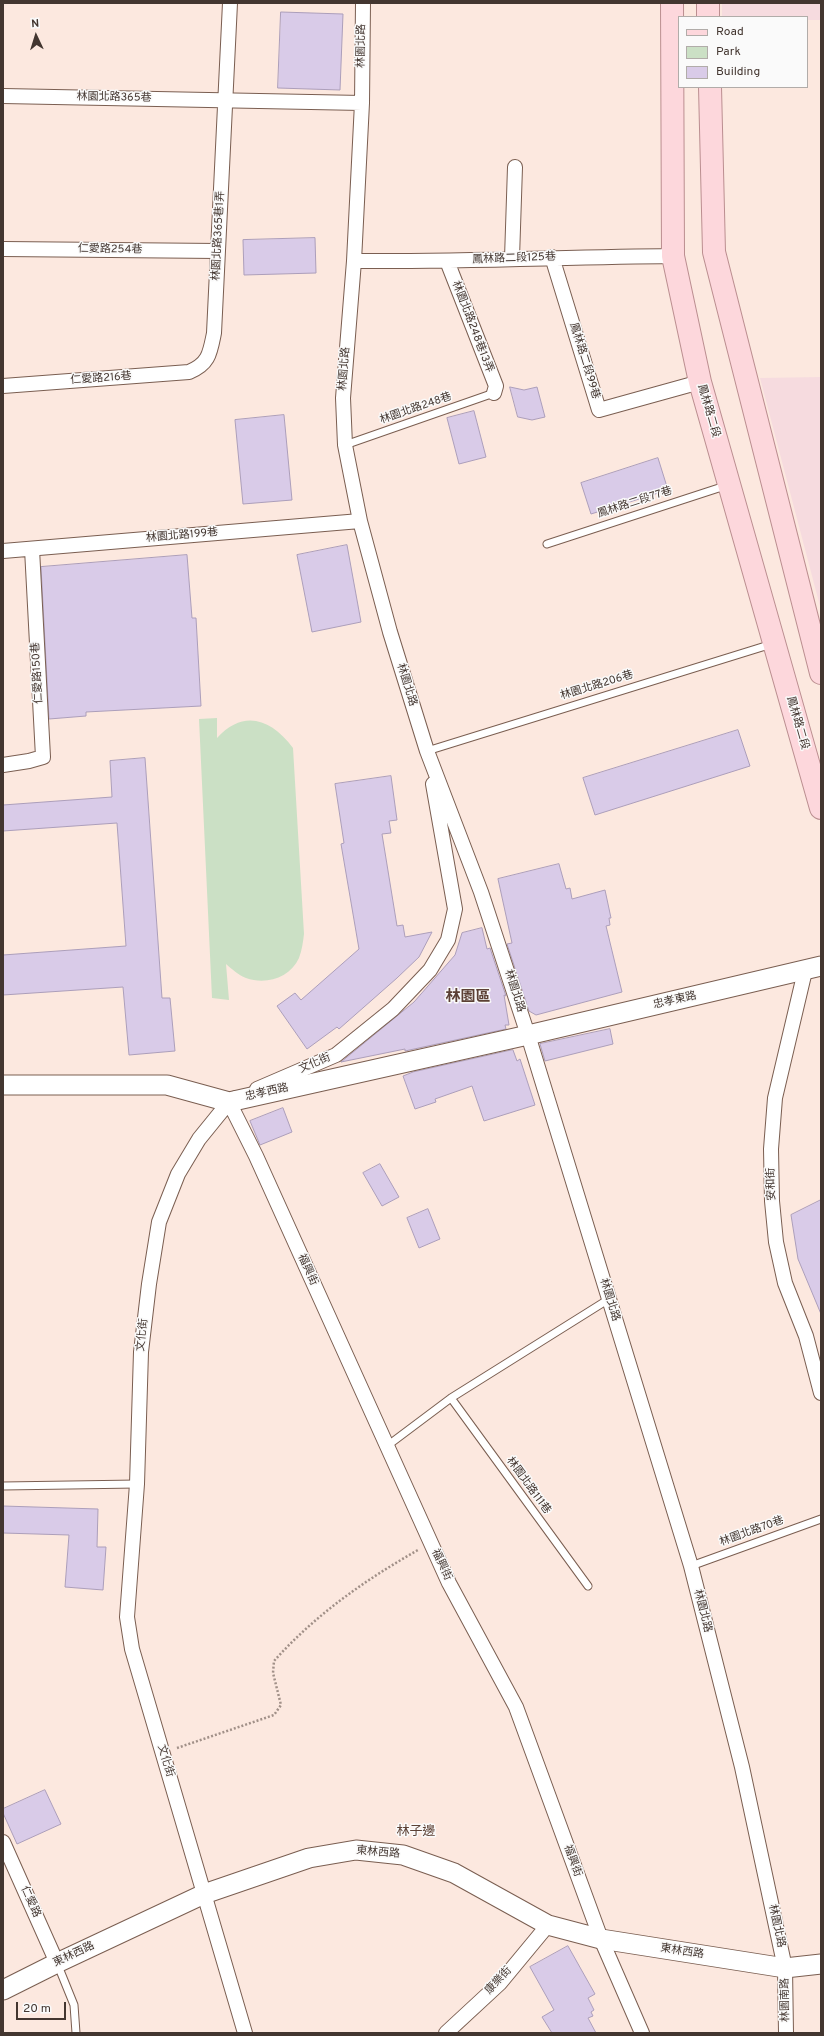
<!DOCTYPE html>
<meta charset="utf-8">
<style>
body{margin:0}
#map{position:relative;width:824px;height:2036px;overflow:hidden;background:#fce8df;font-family:Overpass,sans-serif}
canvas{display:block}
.frame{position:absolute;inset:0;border:4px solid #433630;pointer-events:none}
.legend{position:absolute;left:678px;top:16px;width:130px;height:72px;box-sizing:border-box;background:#fafafa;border:1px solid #b1aca9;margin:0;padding:5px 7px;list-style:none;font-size:12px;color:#433630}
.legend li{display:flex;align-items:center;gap:8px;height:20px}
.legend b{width:20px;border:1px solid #b1aca9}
.north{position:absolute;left:16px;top:16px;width:40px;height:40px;-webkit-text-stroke:3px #fafafa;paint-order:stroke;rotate:356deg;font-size:11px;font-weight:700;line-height:16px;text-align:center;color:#433630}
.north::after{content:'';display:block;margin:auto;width:14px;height:18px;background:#433630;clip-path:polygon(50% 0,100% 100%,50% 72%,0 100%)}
.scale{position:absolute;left:16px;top:2002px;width:50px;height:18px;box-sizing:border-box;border:2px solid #433630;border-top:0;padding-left:5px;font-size:12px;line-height:14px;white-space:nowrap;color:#433630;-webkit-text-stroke:3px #fafafa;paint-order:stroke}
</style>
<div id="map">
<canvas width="824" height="2036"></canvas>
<div class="frame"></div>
<ul class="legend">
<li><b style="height:5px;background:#fdd7dc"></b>Road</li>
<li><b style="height:11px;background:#cbe0c5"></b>Park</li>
<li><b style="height:11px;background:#d9cbe8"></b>Building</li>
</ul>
<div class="north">N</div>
<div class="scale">20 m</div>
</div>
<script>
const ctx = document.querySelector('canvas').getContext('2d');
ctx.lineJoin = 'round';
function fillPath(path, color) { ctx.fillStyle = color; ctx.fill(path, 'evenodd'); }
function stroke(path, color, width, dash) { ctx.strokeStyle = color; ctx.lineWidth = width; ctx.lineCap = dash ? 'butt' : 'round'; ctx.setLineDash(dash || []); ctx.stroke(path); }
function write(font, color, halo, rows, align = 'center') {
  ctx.font = font + ' Overpass,"Noto Sans TC",sans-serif'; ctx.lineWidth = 3; ctx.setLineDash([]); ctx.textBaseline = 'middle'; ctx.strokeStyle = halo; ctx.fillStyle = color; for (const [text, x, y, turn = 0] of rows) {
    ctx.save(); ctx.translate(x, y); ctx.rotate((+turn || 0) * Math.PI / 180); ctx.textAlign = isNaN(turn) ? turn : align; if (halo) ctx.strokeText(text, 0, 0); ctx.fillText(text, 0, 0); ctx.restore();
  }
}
fillPath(new Path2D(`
 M 722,3 L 821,3 L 821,20 L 807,20 L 807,17 L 722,17 Z
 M 821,377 L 821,610 L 760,378 Z`), '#f6dbdf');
fillPath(new Path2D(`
 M 217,718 L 217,738 C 244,709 271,719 293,748 L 304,934 C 303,942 302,950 299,958 C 290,978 266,985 246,978 C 238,975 232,969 226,964 L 229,1000 L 212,998 L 199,719 Z`), '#cbe0c5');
const building = new Path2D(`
 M 281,12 L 343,14 L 340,90 L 278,88 Z
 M 315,238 L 316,273 L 244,275 L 243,240 Z
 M 510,387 L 524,390 L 537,387 L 545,417 L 532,420 L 518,417 Z
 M 474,411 L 486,457 L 459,464 L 447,418 Z
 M 284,415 L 292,500 L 243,504 L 235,420 Z
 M 658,458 L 668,490 L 591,514 L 581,483 Z
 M 347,545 L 361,622 L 312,632 L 297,555 Z
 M 187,555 L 192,618 L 196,618 L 201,706 L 86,712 L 86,716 L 49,719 L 41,567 Z
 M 738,730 L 750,766 L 595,815 L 583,778 Z
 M 145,758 L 162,998 L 170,998 L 175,1051 L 129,1055 L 123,987 L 3,995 L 3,955 L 126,946 L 117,823 L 3,831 L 3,805 L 112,797 L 110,761 Z
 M 391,776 L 397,820 L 389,821 L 391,833 L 382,834 L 397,926 L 403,925 L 405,937 L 432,932 L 419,957 L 397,978 L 339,1029 L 337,1027 L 307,1049 L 277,1006 L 295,993 L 301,1000 L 359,949 L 341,844 L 344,843 L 335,784 Z
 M 559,864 L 566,889 L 570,888 L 572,899 L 605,890 L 611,918 L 609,918 L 610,925 L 606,926 L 622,992 L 536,1015 L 529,1011 L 507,944 L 512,943 L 498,879 Z
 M 482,928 L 487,949 L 490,948 L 506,996 L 504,995 L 509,1025 L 505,1025 L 506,1029 L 405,1051 L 405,1049 L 341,1062 L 414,1002 L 455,955 L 462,933 Z
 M 610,1029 L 613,1044 L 545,1061 L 540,1044 Z
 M 513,1050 L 517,1061 L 520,1059 L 535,1105 L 484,1121 L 472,1086 L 435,1099 L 436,1102 L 415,1109 L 403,1076 L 413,1072 Z
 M 283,1108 L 292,1132 L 260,1145 L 250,1121 Z
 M 380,1164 L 399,1197 L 382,1206 L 363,1173 Z
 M 821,1200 L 821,1314 L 798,1259 L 791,1215 Z
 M 428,1209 L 440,1239 L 419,1248 L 407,1218 Z
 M 3,1506 L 98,1509 L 97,1547 L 106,1547 L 103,1590 L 65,1587 L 69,1535 L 3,1533 Z
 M 45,1790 L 61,1824 L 17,1844 L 3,1813 L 3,1809 Z
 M 568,1946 L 595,1994 L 588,1998 L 594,2010 L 591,2012 L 593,2016 L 588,2018 L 596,2033 L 552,2033 L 542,2017 L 554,2010 L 530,1967 Z`);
fillPath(building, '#d9cbe8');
stroke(building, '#ac9eba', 1);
const lane = new Path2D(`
 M 345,445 L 494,393
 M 547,544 L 728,485
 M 427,751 L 772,644
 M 387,1446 L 451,1398
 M 3,1486 L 137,1484
 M 691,1566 L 821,1519
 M 588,1586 L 451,1398 L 609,1299
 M 57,1963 L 74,2005 L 76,2033`);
const street = new Path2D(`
 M 363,3 L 362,103 L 354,261 L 343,398 L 345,445 L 360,521 L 390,632 L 427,751 L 481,892 L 528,1035 L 691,1566 L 742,1767 L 785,1968 L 786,2033
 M 3,96 L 362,103
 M 3,249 L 218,251
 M 552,257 L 599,410 L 700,382
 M 512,258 L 515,167
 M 354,261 C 460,262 567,257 673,256
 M 447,261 L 496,386 L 494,393
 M 3,386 L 189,372 C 209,364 210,353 214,333 L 230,3
 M 3,551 L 360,521
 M 3,765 L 29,761 L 43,757 L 32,549
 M 805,971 L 775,1098 L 771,1149 L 772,1201 L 776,1242 L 785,1283 L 806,1336 L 821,1393
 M 257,1089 L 336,1055 L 393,1009 L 430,970 L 448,940 L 455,909 L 433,784
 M 236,1098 L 229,1102 L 199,1139 L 178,1174 L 159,1222 L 149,1284 L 141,1352 L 137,1484 L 127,1617 L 132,1649 L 245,2033
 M 229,1102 L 256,1156 L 449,1583 L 516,1707 L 601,1939 L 642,2033
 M 3,1842 L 57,1963
 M 446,2033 L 500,1983 L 548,1925`);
const secondary = new Path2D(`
 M 3,1085 L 167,1085 L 229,1102 L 528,1035 L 821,966
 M 3,1990 L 57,1963 L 204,1894 L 309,1858 L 356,1850 L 403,1855 L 454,1873 L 548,1925 L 601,1939 L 785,1968 L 821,1964`);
const primary = new Path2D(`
 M 672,3 L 673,256 L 700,382 L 821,808
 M 708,3 L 708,17
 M 710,87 L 714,252 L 821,673`);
stroke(lane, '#7a5e51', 9);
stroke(street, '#7a5e51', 16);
stroke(secondary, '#7a5e51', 21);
stroke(primary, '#bb8e90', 24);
stroke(new Path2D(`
 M 177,1748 L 274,1715 L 281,1705 L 273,1673 L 274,1661 C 315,1615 365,1580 418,1550`), '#a19088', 2.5, [2, 2]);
stroke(lane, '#fff', 7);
stroke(street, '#fff', 14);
stroke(secondary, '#fff', 19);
stroke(primary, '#fdd7dc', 22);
write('11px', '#433630', '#fafafa', [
 ["林園北路",362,46,-89],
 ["林園北路365巷",114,98,1],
 ["林園北路365巷1弄",219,236,-87],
 ["仁愛路254巷",110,250,1],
 ["鳳林路二段125巷",514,259,-2],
 ["林園北路248巷13弄",472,327,69],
 ["鳳林路二段99巷",584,361,73],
 ["林園北路",345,369,-85],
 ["仁愛路216巷",101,379,-4],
 ["林園北路248巷",416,409,-19],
 ["鳳林路二段",708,411,74],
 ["鳳林路二段77巷",635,503,-18],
 ["林園北路199巷",182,536,-5],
 ["仁愛路150巷",38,673,-93],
 ["林園北路",406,685,73],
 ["林園北路206巷",597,686,-17],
 ["鳳林路二段",797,723,74],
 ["林園北路",514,991,72],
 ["忠孝東路",675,1001,-13],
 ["文化街",315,1064,-23],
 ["忠孝西路",267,1093,-13],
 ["安和街",772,1184,-92],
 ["福興街",307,1270,66],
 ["林園北路",609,1300,73],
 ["文化街",143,1335,-84],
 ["林園北路111巷",528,1486,54],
 ["林園北路70巷",752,1532,-20],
 ["福興街",441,1565,65],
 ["林園北路",702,1611,76],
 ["文化街",165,1761,73],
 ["東林西路",378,1853,5],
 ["福興街",572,1861,70],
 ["仁愛路",30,1902,66],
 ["林園北路",776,1926,78],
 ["東林西路",682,1952,9],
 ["東林西路",74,1955,-25],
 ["康樂街",499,1981,-47],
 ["林園南路",786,2000,-91]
]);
write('13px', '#5c4135', '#fafafa', [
 ["林子邊",416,1832]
]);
write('bold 15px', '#5c4135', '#fafafa', [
 ["林園區",468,998]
]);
</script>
